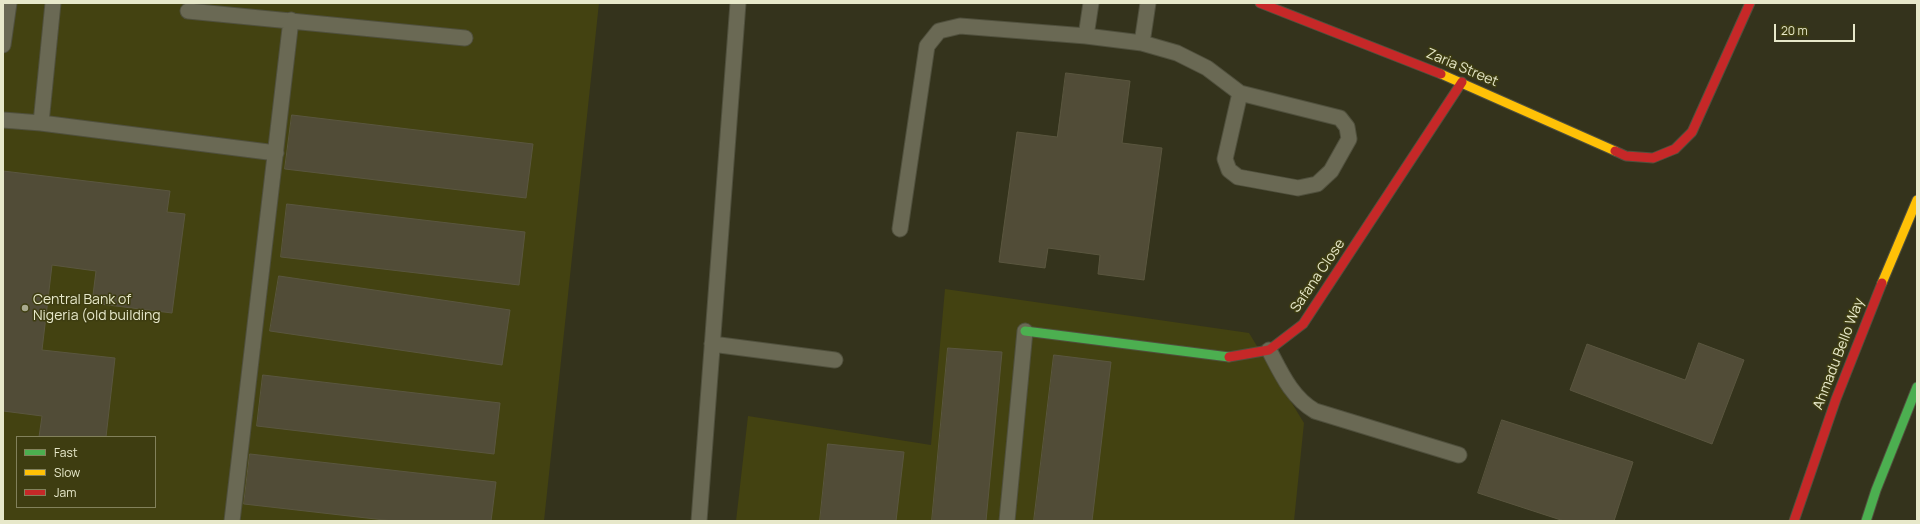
<!DOCTYPE html>
<style>
body{margin:0}
#map{position:relative;width:1920px;height:524px;overflow:hidden;background:#34331c;font-family:Manrope,sans-serif}
canvas{display:block}
.frame{position:absolute;inset:0;border:4px solid #e7e8ca;pointer-events:none}
.legend{position:absolute;left:16px;top:436px;width:140px;height:72px;box-sizing:border-box;background:#3e3d11;border:1px solid #82815b;margin:0;padding:5px 7px;list-style:none;font-size:12px;color:#e7e8ca}
.legend li{display:flex;align-items:center;gap:8px;height:20px}
.legend b{width:20px;border:1px solid #82815b}
.scale{position:absolute;left:1774px;top:24px;width:81px;height:18px;box-sizing:border-box;border:2px solid #e7e8ca;border-top:0;padding-left:5px;font-size:12px;line-height:14px;white-space:nowrap;color:#e7e8ca;-webkit-text-stroke:3px #3e3d11;paint-order:stroke}
</style>
<div id="map">
<canvas width="1920" height="524"></canvas>
<div class="frame"></div>
<ul class="legend">
<li><b style="height:5px;background:#4caf50"></b>Fast</li>
<li><b style="height:5px;background:#ffc107"></b>Slow</li>
<li><b style="height:5px;background:#c62828"></b>Jam</li>
</ul>
<div class="scale">20 m</div>
</div>
<script>
const ctx = document.querySelector('canvas').getContext('2d');
ctx.lineJoin = 'round';
function fillPath(path, color) { ctx.fillStyle = color; ctx.fill(path, 'evenodd'); }
function stroke(path, color, width, dash) { ctx.strokeStyle = color; ctx.lineWidth = width; ctx.lineCap = dash ? 'butt' : 'round'; ctx.setLineDash(dash || []); ctx.stroke(path); }
function write(font, color, halo, rows, align = 'center') {
  ctx.font = font + ' Manrope,sans-serif'; ctx.lineWidth = 3; ctx.setLineDash([]); ctx.textBaseline = 'middle'; ctx.strokeStyle = halo; ctx.fillStyle = color; for (const [text, x, y, turn = 0] of rows) {
    ctx.save(); ctx.translate(x, y); ctx.rotate((+turn || 0) * Math.PI / 180); ctx.textAlign = isNaN(turn) ? turn : align; if (halo) ctx.strokeText(text, 0, 0); ctx.fillText(text, 0, 0); ctx.restore();
  }
}
fillPath(new Path2D(`
 M 3,3 L 599,3 L 544,521 L 3,521 ZM 17,437 L 155,437 L 155,507 L 17,507 Z
 M 945,289 L 1249,333 L 1304,423 L 1294,521 L 736,521 L 748,416 L 931,445 Z`), '#434211');
const building = new Path2D(`
 M 1066,73 L 1130,81 L 1122,143 L 1162,148 L 1144,280 L 1098,274 L 1100,255 L 1048,248 L 1045,268 L 999,262 L 1017,132 L 1057,137 Z
 M 292,115 L 533,144 L 526,198 L 285,169 Z
 M 3,171 L 170,191 L 167,212 L 185,214 L 172,313 L 92,303 L 96,271 L 52,265 L 42,350 L 115,358 L 106,437 L 39,437 L 42,416 L 3,411 Z
 M 287,204 L 525,232 L 519,285 L 281,257 Z
 M 279,276 L 510,310 L 502,365 L 270,331 Z
 M 1699,343 L 1744,360 L 1712,444 L 1570,390 L 1587,344 L 1685,380 Z
 M 948,348 L 1002,352 L 986,521 L 932,521 Z
 M 1054,355 L 1111,362 L 1092,521 L 1034,521 Z
 M 263,375 L 500,403 L 494,454 L 257,426 Z
 M 1502,420 L 1633,462 L 1614,521 L 1564,521 L 1478,493 Z
 M 828,444 L 904,452 L 896,521 L 820,521 Z
 M 250,454 L 496,482 L 491,521 L 393,521 L 244,504 Z`);
fillPath(building, '#514c37');
stroke(building, '#5a563f', 1);
const lane = new Path2D(`
 M 188,11 L 465,38
 M 1086,36 L 1091,3
 M 1142,43 L 1148,3
 M 3,45 L 9,3
 M 3,120 L 41,123 L 276,153
 M 41,123 L 53,3
 M 900,229 L 927,46 L 939,31 L 960,26 L 1086,36 L 1142,43 L 1177,53 L 1207,68 L 1240,93 L 1340,118 L 1347,127 L 1349,139 L 1331,171 L 1317,184 L 1298,188 L 1238,177 L 1229,170 L 1225,159 L 1240,93
 M 712,344 L 835,360
 M 1269,350 C 1281,373 1292,398 1315,411 L 1459,455
 M 232,521 L 291,20
 M 699,521 L 738,3
 M 1007,521 L 1025,331`);
const fast = new Path2D(`
 M 1025,331 L 1229,357
 M 1866,521 L 1876,490 L 1917,387`);
const slow = new Path2D(`
 M 1441,74 L 1615,151
 M 1882,283 L 1917,200`);
const jam = new Path2D(`
 M 1260,3 L 1441,74
 M 1615,151 L 1626,156 L 1653,158 L 1675,149 L 1692,132 L 1750,3
 M 1229,357 L 1269,350 L 1303,324 L 1462,82
 M 1794,521 L 1836,399 L 1882,283`);
stroke(lane, '#50503d', 17);
stroke(fast, '#50503d', 11);
stroke(slow, '#50503d', 11);
stroke(jam, '#50503d', 11);
stroke(lane, '#6a6954', 15);
stroke(fast, '#4caf50', 9);
stroke(slow, '#ffc107', 9);
stroke(jam, '#c62828', 9);
for (const [x, y, r, color] of [
 [25,308,4,"#a8a98d"]
]) { const dot = new Path2D(); dot.arc(x, y, r, 0, 2 * Math.PI); ctx.fillStyle = color; ctx.fill(dot); stroke(dot, '#3e3d11', 1.5); }
write('14px', '#e7e8ca', '#3e3d11', [
 ["Zaria Street",1462,68,23],
 ["Safana Close",1318,276,-56],
 ["Ahmadu Bello Way",1839,354,-69]
]);
write('14px', '#e7e8ca', '#3e3d11', [
 ["Central Bank of",33,300],
 ["Nigeria (old building",33,316]
], 'left');
</script>
